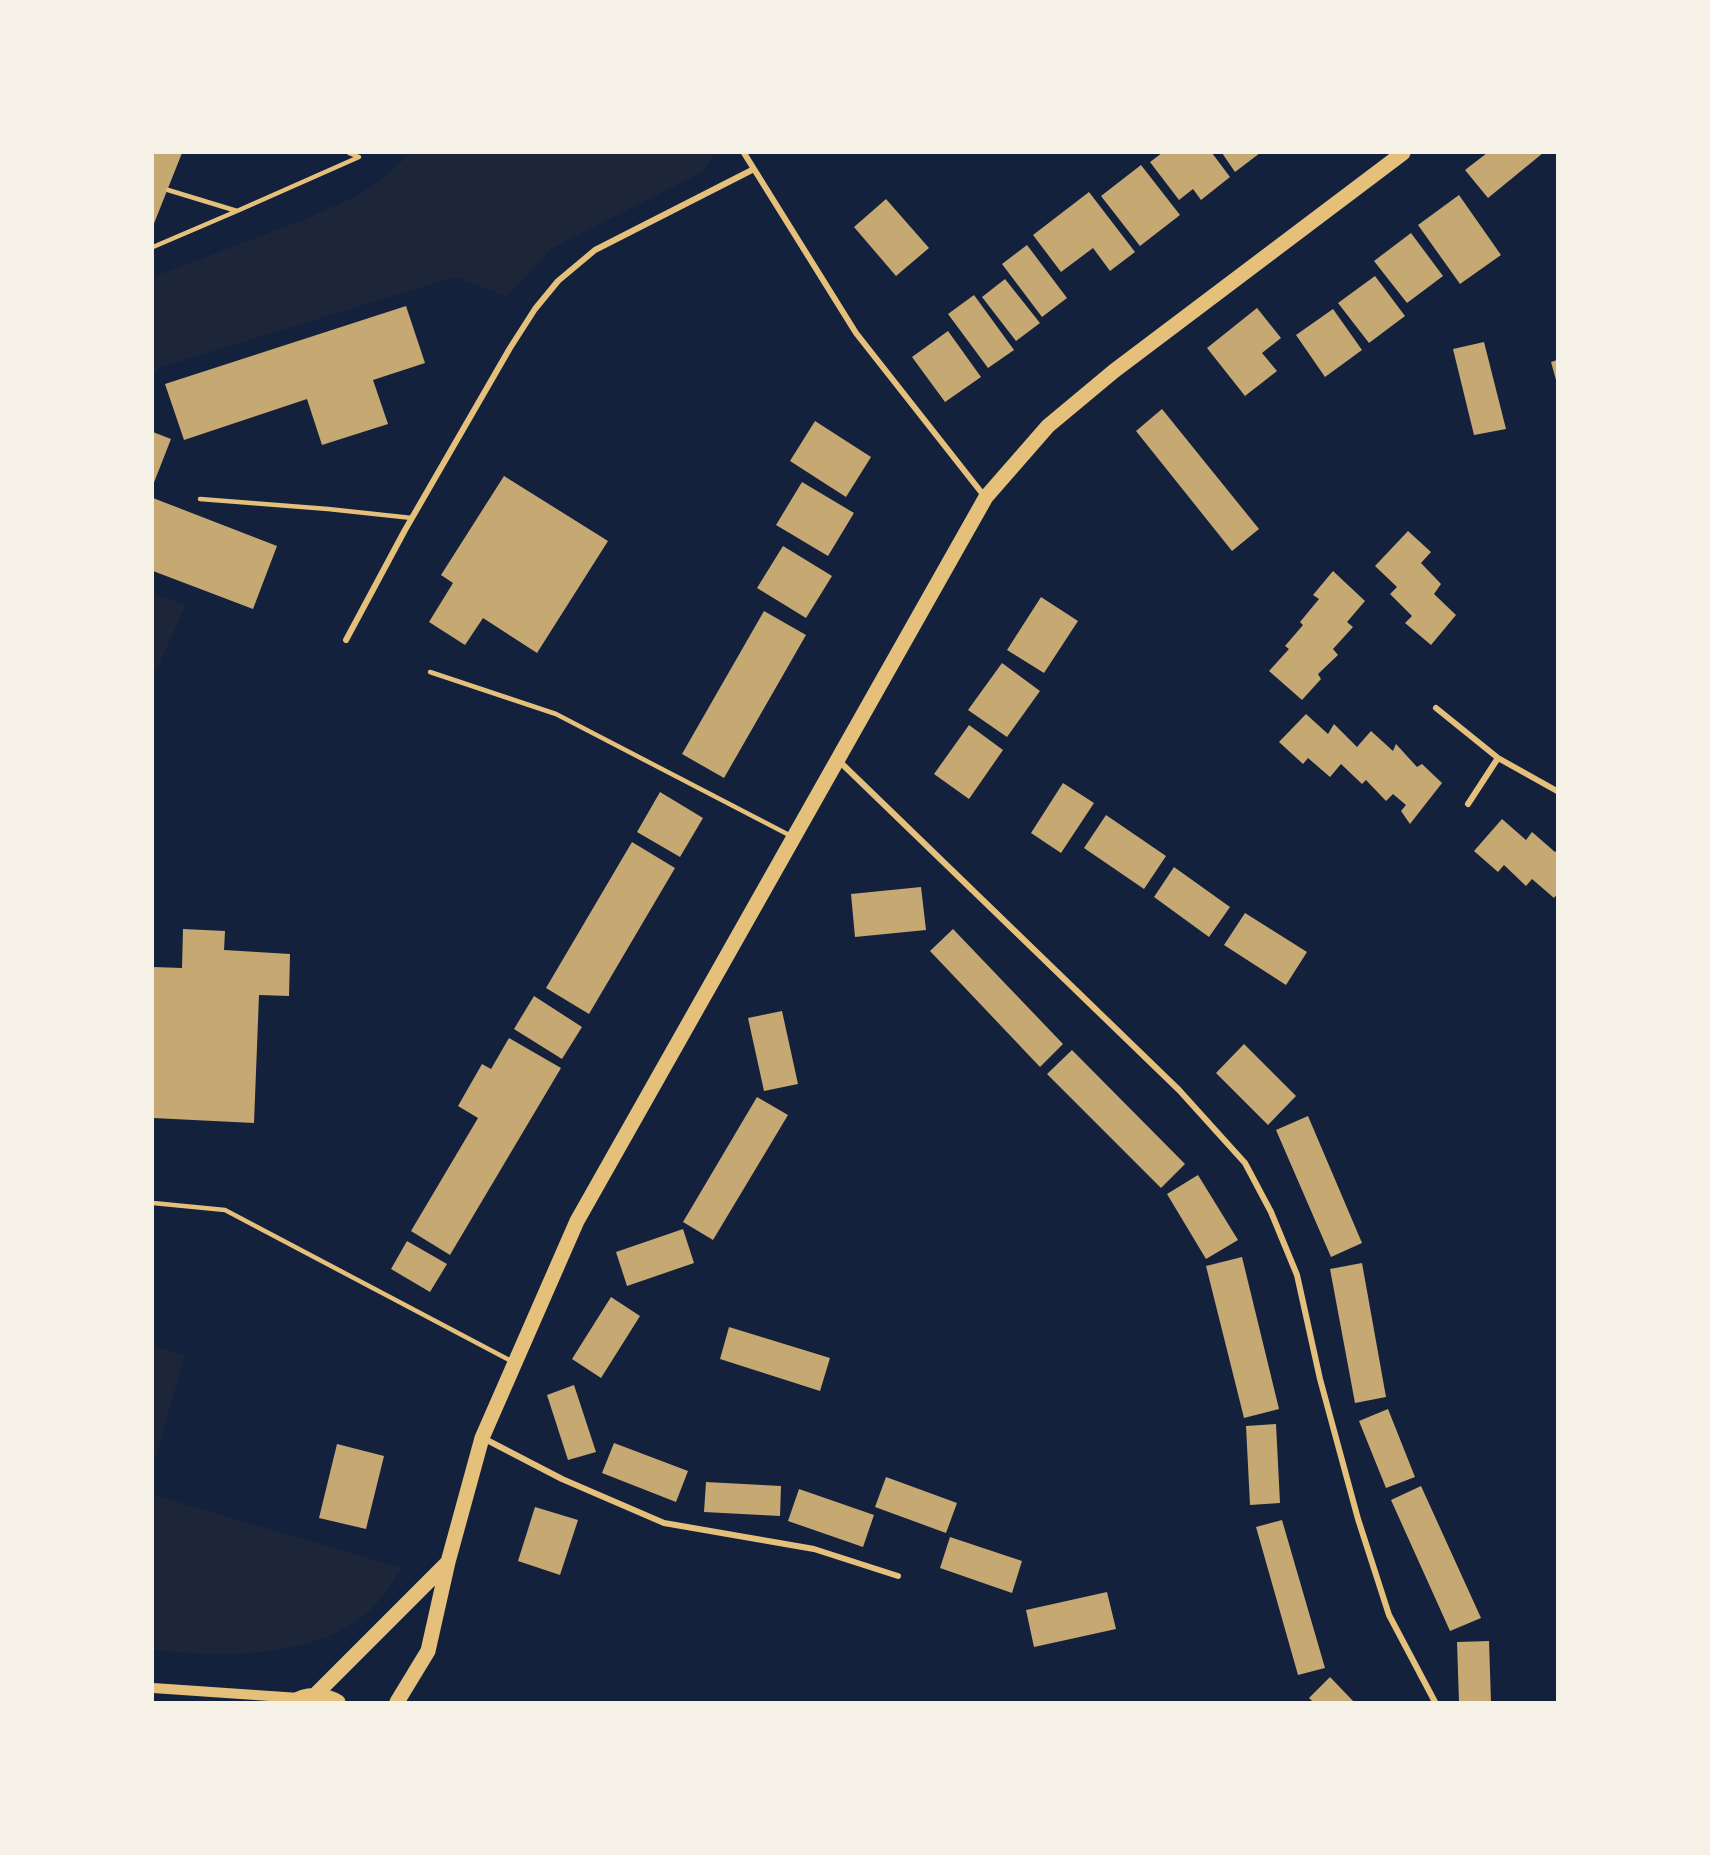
<!DOCTYPE html>
<style>
body{margin:0}
#map{position:relative;width:1710px;height:1855px;overflow:hidden;background:#14213d;font-family:"Roboto Condensed",sans-serif}
canvas{display:block}
.frame{position:absolute;inset:0;border:154px solid #f6f1e7;pointer-events:none}
</style>
<div id="map">
<canvas width="1710" height="1855"></canvas>
<div class="frame"></div>
</div>
<script>
const ctx = document.querySelector('canvas').getContext('2d');
ctx.lineJoin = 'round';
function fillPath(path, color) { ctx.fillStyle = color; ctx.fill(path, 'evenodd'); }
function stroke(path, color, width, dash) { ctx.strokeStyle = color; ctx.lineWidth = width; ctx.lineCap = dash ? 'butt' : 'round'; ctx.setLineDash(dash || []); ctx.stroke(path); }
fillPath(new Path2D(`
 M 411,153 L 715,153 L 704,171 L 552,248 L 507,296 L 455,277 L 161,367 L 153,374 L 153,277 L 303,220 L 353,198 L 381,180 Z
 M 153,594 L 186,605 L 153,677 Z
 M 153,1346 L 185,1355 L 153,1467 Z
 M 153,1495 L 402,1568 C 390,1585 378,1606 361,1618 C 306,1659 219,1657 153,1650 Z`), '#1d2539');
fillPath(new Path2D(`
 M 153,153 L 182,153 L 153,226 Z
 M 1162,153 L 1212,153 L 1230,177 L 1201,200 L 1193,189 L 1179,200 L 1150,162 Z
 M 1222,153 L 1260,153 L 1235,172 Z
 M 1487,153 L 1543,153 L 1488,198 L 1465,170 Z
 M 1141,165 L 1180,215 L 1140,246 L 1101,196 Z
 M 1089,192 L 1135,252 L 1110,271 L 1093,248 L 1061,272 L 1033,235 Z
 M 1459,195 L 1501,255 L 1460,284 L 1418,225 Z
 M 886,199 L 929,248 L 896,276 L 854,227 Z
 M 1411,233 L 1443,276 L 1407,303 L 1374,261 Z
 M 1027,245 L 1067,298 L 1042,317 L 1002,264 Z
 M 1375,276 L 1405,316 L 1369,343 L 1338,303 Z
 M 1005,279 L 1040,323 L 1016,341 L 982,297 Z
 M 974,295 L 1014,350 L 988,368 L 948,314 Z
 M 406,306 L 425,363 L 373,380 L 388,424 L 322,445 L 307,399 L 184,440 L 165,384 Z
 M 1257,308 L 1281,338 L 1262,353 L 1277,371 L 1245,396 L 1207,348 Z
 M 1333,309 L 1362,350 L 1325,377 L 1296,335 Z
 M 948,331 L 981,377 L 945,402 L 912,357 Z
 M 1484,342 L 1506,429 L 1474,435 L 1453,349 Z
 M 1557,360 L 1557,380 L 1556,380 L 1551,362 Z
 M 1162,409 L 1259,529 L 1232,551 L 1136,431 Z
 M 815,421 L 871,457 L 846,497 L 790,461 Z
 M 153,432 L 171,439 L 153,485 Z
 M 504,476 L 608,541 L 537,653 L 483,618 L 465,645 L 429,622 L 453,583 L 441,575 Z
 M 802,482 L 854,513 L 828,556 L 776,525 Z
 M 153,498 L 277,546 L 253,609 L 153,571 Z
 M 1408,531 L 1431,552 L 1421,563 L 1441,584 L 1434,594 L 1456,615 L 1431,645 L 1405,623 L 1412,616 L 1390,594 L 1397,587 L 1375,566 Z
 M 783,546 L 832,576 L 806,618 L 757,588 Z
 M 1333,571 L 1365,601 L 1347,622 L 1353,627 L 1333,649 L 1338,655 L 1318,674 L 1321,679 L 1302,700 L 1269,671 L 1289,649 L 1285,646 L 1303,625 L 1300,622 L 1319,599 L 1313,595 Z
 M 1041,597 L 1078,621 L 1044,673 L 1007,650 Z
 M 764,611 L 806,635 L 724,778 L 682,754 Z
 M 1002,663 L 1040,691 L 1007,737 L 968,710 Z
 M 1306,714 L 1328,734 L 1334,724 L 1357,747 L 1371,731 L 1393,751 L 1396,744 L 1417,767 L 1422,764 L 1442,783 L 1410,824 L 1401,811 L 1406,805 L 1393,794 L 1386,801 L 1366,780 L 1362,784 L 1341,764 L 1330,777 L 1308,758 L 1303,764 L 1279,742 Z
 M 969,725 L 1003,750 L 969,799 L 934,774 Z
 M 1063,783 L 1094,803 L 1061,853 L 1031,833 Z
 M 660,792 L 703,818 L 680,857 L 637,832 Z
 M 1106,815 L 1166,856 L 1144,889 L 1084,848 Z
 M 1502,819 L 1526,840 L 1532,832 L 1555,852 L 1557,850 L 1557,894 L 1554,898 L 1532,879 L 1526,886 L 1504,865 L 1498,872 L 1474,851 Z
 M 632,842 L 675,868 L 589,1014 L 546,988 Z
 M 1174,867 L 1230,907 L 1209,937 L 1154,897 Z
 M 921,887 L 926,930 L 855,937 L 851,894 Z
 M 1245,913 L 1307,952 L 1286,985 L 1224,945 Z
 M 183,929 L 225,931 L 224,950 L 290,954 L 289,996 L 259,995 L 254,1123 L 153,1118 L 153,967 L 182,968 Z
 M 953,929 L 1063,1044 L 1040,1067 L 930,951 Z
 M 534,996 L 582,1027 L 562,1059 L 514,1029 Z
 M 782,1011 L 798,1084 L 764,1091 L 748,1018 Z
 M 509,1038 L 561,1068 L 450,1255 L 411,1231 L 478,1118 L 458,1106 L 482,1064 L 491,1069 Z
 M 1244,1044 L 1296,1096 L 1268,1125 L 1216,1073 Z
 M 1072,1050 L 1185,1164 L 1161,1188 L 1047,1074 Z
 M 757,1097 L 788,1115 L 713,1240 L 683,1222 Z
 M 1308,1116 L 1362,1243 L 1331,1257 L 1276,1130 Z
 M 1198,1175 L 1238,1240 L 1206,1259 L 1167,1194 Z
 M 683,1229 L 694,1263 L 627,1286 L 616,1252 Z
 M 407,1241 L 447,1264 L 430,1292 L 391,1269 Z
 M 1242,1257 L 1279,1409 L 1244,1418 L 1206,1266 Z
 M 1362,1263 L 1386,1397 L 1355,1403 L 1330,1269 Z
 M 611,1297 L 640,1316 L 601,1378 L 572,1359 Z
 M 729,1327 L 830,1358 L 820,1391 L 720,1359 Z
 M 574,1385 L 596,1452 L 568,1460 L 547,1395 Z
 M 1388,1409 L 1415,1477 L 1386,1488 L 1359,1421 Z
 M 1276,1424 L 1280,1503 L 1250,1505 L 1246,1426 Z
 M 614,1443 L 688,1471 L 676,1502 L 602,1473 Z
 M 337,1444 L 384,1456 L 366,1529 L 319,1518 Z
 M 886,1477 L 957,1503 L 946,1533 L 875,1507 Z
 M 706,1482 L 781,1486 L 780,1516 L 704,1512 Z
 M 1421,1486 L 1481,1618 L 1450,1631 L 1391,1500 Z
 M 799,1489 L 874,1515 L 863,1547 L 788,1521 Z
 M 535,1507 L 578,1520 L 560,1575 L 518,1561 Z
 M 1282,1520 L 1325,1668 L 1298,1675 L 1256,1527 Z
 M 950,1537 L 1022,1561 L 1012,1593 L 940,1568 Z
 M 1107,1592 L 1116,1629 L 1034,1647 L 1026,1610 Z
 M 1489,1641 L 1491,1702 L 1459,1702 L 1457,1642 Z
 M 1330,1677 L 1354,1702 L 1313,1702 L 1309,1698 Z`), '#c6a872');
stroke(new Path2D(`
 M 237,211 L 359,157 L 349,153
 M 153,247 L 237,211 L 168,190
 M 200,499 L 328,509 L 412,518
 M 430,672 L 556,714 L 791,836
 M 153,1203 L 225,1210 L 513,1362`), '#e5c07b', 4.5);
stroke(new Path2D(`
 M 744,153 L 856,333 L 985,497
 M 346,640 L 405,530 L 510,348 L 535,309 L 558,281 L 595,250 L 754,169
 M 1436,708 L 1498,758 L 1557,791
 M 838,760 L 1179,1090 L 1245,1163 L 1271,1212 L 1297,1275 L 1320,1379 L 1358,1519 L 1389,1615 L 1435,1702
 M 1468,804 L 1498,758
 M 483,1438 L 562,1479 L 664,1523 L 814,1549 L 898,1576`), '#e5c07b', 6);
stroke(new Path2D(`
 M 153,1688 L 299,1698`), '#e5c07b', 10);
stroke(new Path2D(`
 M 315,1695 L 448,1562
 M 294,1702 C 305,1693 326,1694 338,1702
 M 397,1702 L 428,1651 L 448,1562 L 482,1438 L 577,1221 L 986,497 L 1048,426 L 1114,371 L 1403,153`), '#e5c07b', 15);
</script>
